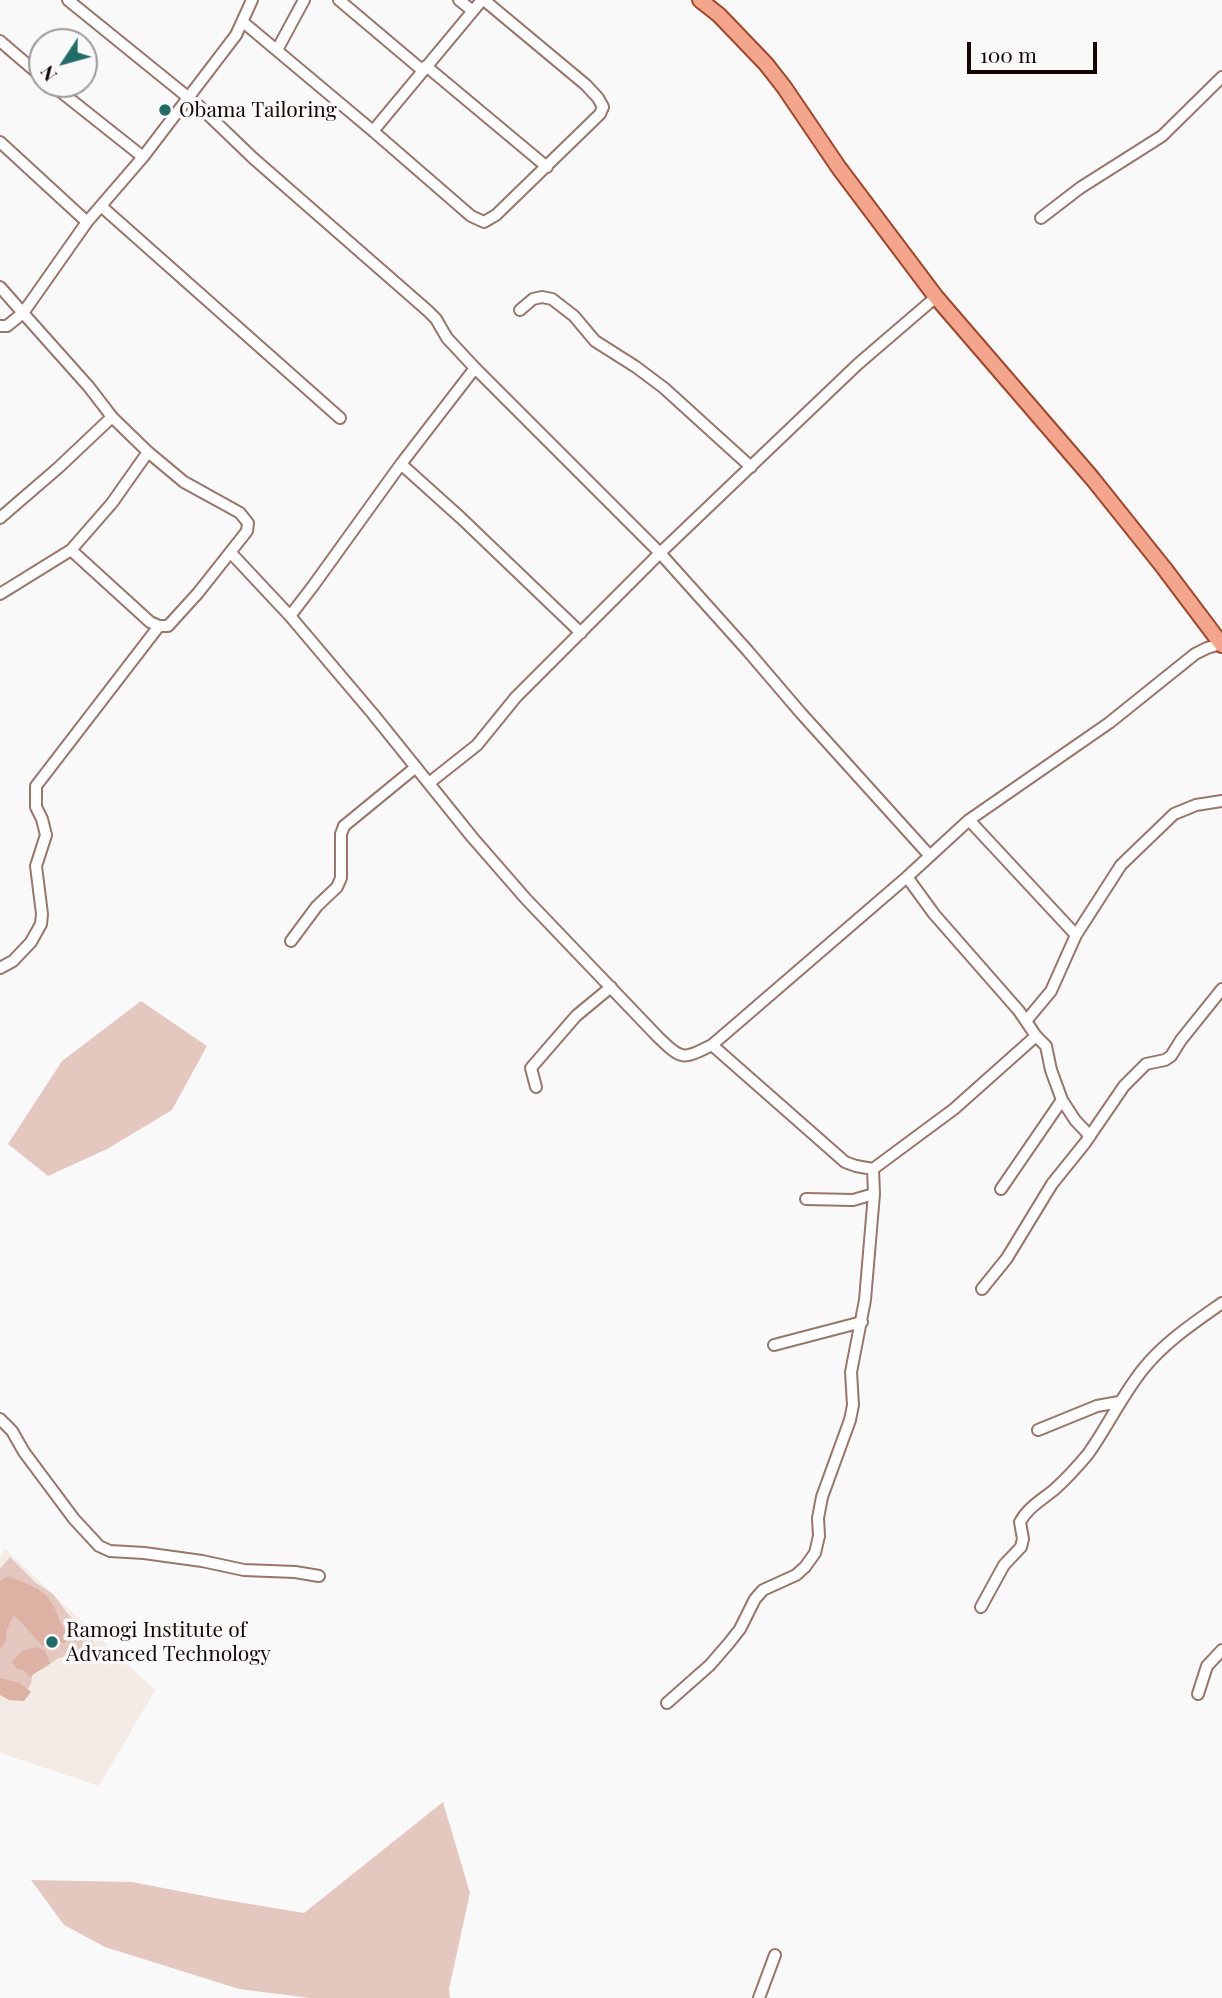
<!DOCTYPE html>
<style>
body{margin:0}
#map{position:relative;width:1222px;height:1998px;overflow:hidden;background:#f9f9f9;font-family:"Playfair Display",serif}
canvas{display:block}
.north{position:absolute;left:28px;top:28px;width:70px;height:70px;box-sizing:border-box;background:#f9f9f9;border:2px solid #9d9997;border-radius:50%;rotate:234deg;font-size:19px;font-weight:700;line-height:28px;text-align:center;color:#140805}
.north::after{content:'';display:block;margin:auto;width:24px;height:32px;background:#226c68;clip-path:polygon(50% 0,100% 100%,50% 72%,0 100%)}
.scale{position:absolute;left:967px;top:42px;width:130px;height:32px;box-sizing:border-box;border:4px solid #140805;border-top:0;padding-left:9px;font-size:21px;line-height:24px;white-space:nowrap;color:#140805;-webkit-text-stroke:5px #f9f9f9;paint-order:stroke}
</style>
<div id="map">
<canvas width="1222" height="1998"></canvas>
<div class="north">N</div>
<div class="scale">100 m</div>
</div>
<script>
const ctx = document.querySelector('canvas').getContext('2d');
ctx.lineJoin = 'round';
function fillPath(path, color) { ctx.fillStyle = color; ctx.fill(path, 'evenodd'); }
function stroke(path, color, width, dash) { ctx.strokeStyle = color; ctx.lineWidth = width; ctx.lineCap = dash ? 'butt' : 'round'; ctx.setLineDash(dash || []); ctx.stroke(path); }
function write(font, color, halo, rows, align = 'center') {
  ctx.font = font + ' "Playfair Display",serif'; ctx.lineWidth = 7; ctx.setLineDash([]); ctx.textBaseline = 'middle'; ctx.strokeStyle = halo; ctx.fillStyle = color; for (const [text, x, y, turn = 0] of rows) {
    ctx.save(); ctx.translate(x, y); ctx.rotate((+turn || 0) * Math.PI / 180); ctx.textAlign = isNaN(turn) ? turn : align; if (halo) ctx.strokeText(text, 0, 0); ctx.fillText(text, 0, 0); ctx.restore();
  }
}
fillPath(new Path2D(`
 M 5,1549 L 155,1690 L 99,1786 L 0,1753 L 0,1557 Z`), '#f4eae6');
fillPath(new Path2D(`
 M 141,1001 L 207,1046 L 172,1110 L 107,1149 L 48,1176 L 8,1144 L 62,1061 Z
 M 10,1557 L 36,1583 L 53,1594 L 67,1613 L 90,1635 L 97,1653 L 89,1663 L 78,1663 L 65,1656 L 58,1658 L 50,1664 L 41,1661 L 34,1666 L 31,1684 L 23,1696 L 0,1693 L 0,1569 Z
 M 443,1802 L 470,1893 L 449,1989 L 450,1998 L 310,1998 L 239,1989 L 105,1947 L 64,1925 L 31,1880 L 132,1882 L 220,1899 L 304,1913 Z`), '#e4c8bf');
fillPath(new Path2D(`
 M 8,1576 C 26,1584 45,1588 54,1607 C 60,1620 59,1625 71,1635 L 65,1643 L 52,1641 L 43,1646 L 14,1615 L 7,1629 L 6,1640 L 0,1650 L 0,1581 Z
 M 37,1647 L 45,1651 L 50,1664 L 29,1677 L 24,1670 L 17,1669 L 12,1662 L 22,1651 Z
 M 0,1678 L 20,1683 L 31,1692 L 24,1701 L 9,1700 L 0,1695 Z`), '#ddb1a3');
const minor = new Path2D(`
 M 68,0 L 200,107 L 253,158 L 428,311 L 436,319 L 447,338 L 475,368 L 660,553 L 747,650 L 800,712 L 930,856
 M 339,0 L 422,70
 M 459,0 L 473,11
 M 243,22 L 373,131 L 471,216 L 484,222 L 496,215 L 600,114 L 603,107 L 598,98 L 586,85 L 484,0
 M 0,41 L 42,77
 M 277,50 L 304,0
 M 426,66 L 547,167
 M 51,84 L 143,157
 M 373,131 L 482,0
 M 0,142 L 87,222
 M 101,206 L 340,418
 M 1041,218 L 1080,188 L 1162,136 L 1222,77
 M 0,287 L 23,313 L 7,326 L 0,326
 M 520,310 L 533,299 L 542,297 L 552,299 L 574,316 L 595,341 L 636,367 L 664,388 L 751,467
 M 401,464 L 461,518 L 581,633
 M 0,518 L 58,468 L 112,417
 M 71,550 L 150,622 L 159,626 L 168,626 L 198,593 L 247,531 L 248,523 L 240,513 L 233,509 L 184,482 L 148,452 L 112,417 L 89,387 L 23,313 L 87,222 L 143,157 L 236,35 L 252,0
 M 231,553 L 290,616 L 373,714 L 472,837 L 526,899 L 658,1037 C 682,1060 682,1060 712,1045 L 907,877 L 969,820 L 1109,723 L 1195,654 L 1207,648 L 1220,644
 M 0,594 L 71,550 L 112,503 L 148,452
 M 290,616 L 313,586 L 401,464 L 475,368
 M 429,783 L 477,745 L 516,697 L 660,553 L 858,364 L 936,297
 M 969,820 L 1076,935
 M 907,877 L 934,914 L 1019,1011 L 1036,1036 L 1046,1046 L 1051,1070 L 1062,1100 L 1075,1120 L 1090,1136
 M 291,941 L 317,906 L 337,887 L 341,878 L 341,834 L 344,826 L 416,767
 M 0,968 L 13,961 L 31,942 L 41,924 L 42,914 L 36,866 L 46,835 L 42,819 L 36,807 L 36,786 L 159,626
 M 1026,1021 L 1051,991 L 1076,935 L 1121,865 L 1174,814 L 1196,805 L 1222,801
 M 712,1045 L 845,1162 L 856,1166 L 873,1169 L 954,1109 L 1036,1036
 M 536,1087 L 531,1068 L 576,1016 L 611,987
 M 1001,1189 L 1062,1100
 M 806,1199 L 853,1200 L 874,1194
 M 982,1289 L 1007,1258 L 1052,1184 L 1085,1143 L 1124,1086 L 1146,1064 L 1165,1060 L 1171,1056 L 1181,1040 L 1222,989
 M 774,1345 L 862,1322
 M 0,1419 L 12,1431 L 24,1452 L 74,1519 L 99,1546 L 110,1551 L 144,1553 L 202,1561 L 244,1570 L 295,1572 L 319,1576
 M 1038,1430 L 1097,1406 L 1119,1402
 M 981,1607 L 1004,1565 L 1021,1547 L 1023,1539 L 1020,1522 C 1028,1507 1042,1500 1055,1489 C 1066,1479 1078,1466 1088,1454 C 1108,1426 1122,1395 1144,1368 C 1165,1342 1195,1322 1222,1303
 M 1198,1694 L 1207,1666 L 1222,1650
 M 667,1703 L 710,1665 L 729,1643 L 740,1629 L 755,1599 L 763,1590 L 796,1575 L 805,1567 L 815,1553 L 819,1536 L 818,1518 L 822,1497 L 850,1420 L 853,1405 L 851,1372 L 865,1300 L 874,1194 L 873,1169
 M 759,1998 L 775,1955`);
const major = new Path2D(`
 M 700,0 L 719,15 L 766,64 L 784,87 L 839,168 L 936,297 L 1092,478 L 1164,568 L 1222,645`);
stroke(minor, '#99766a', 14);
stroke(major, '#a0482b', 18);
stroke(minor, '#fff', 10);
stroke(major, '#f3a68c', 14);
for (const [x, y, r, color] of [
 [165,110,7,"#226c68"],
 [52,1642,7,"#226c68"]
]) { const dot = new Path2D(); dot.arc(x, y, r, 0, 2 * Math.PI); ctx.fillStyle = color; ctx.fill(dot); stroke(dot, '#f9f9f9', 2.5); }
write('21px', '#140805', '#f9f9f9', [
 ["Obama Tailoring",179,110],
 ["Ramogi Institute of",66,1630],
 ["Advanced Technology",66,1654]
], 'left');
</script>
